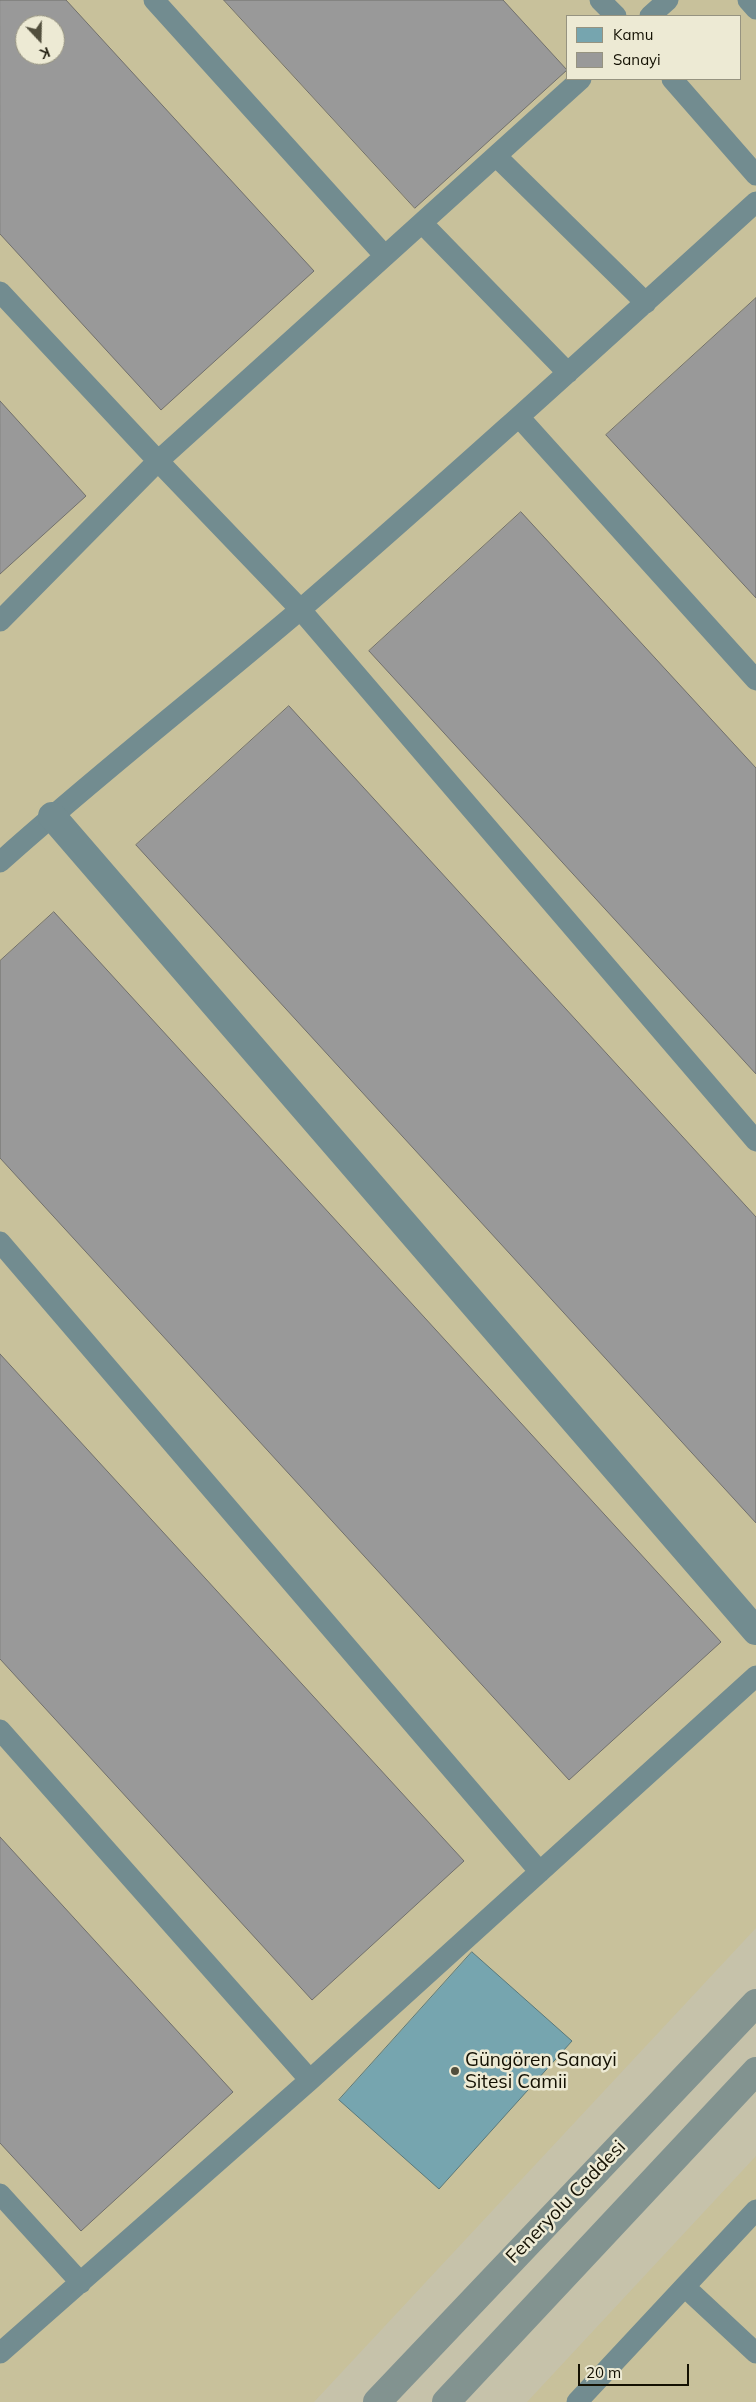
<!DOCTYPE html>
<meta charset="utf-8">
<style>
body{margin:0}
#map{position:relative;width:756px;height:2402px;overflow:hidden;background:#c6c2aa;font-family:Mulish,sans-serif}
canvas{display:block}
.legend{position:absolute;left:566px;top:15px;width:175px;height:65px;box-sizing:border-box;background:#edead4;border:1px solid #969380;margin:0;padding:6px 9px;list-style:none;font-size:15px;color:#141103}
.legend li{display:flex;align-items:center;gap:10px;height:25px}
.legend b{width:25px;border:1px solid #969380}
.north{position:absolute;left:15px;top:15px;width:50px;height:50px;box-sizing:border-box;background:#edead4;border:1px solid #969380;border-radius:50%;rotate:159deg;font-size:14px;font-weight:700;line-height:20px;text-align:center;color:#141103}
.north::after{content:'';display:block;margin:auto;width:18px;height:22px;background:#524f3d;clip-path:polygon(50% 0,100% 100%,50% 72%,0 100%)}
.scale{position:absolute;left:578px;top:2364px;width:111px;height:22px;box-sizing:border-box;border:2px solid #141103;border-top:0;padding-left:6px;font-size:15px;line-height:18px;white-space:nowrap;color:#141103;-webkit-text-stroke:4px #edead4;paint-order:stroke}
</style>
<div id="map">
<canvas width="756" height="2402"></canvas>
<ul class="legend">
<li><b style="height:14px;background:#76a5af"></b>Kamu</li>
<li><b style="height:14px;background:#999"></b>Sanayi</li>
</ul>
<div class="north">K</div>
<div class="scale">20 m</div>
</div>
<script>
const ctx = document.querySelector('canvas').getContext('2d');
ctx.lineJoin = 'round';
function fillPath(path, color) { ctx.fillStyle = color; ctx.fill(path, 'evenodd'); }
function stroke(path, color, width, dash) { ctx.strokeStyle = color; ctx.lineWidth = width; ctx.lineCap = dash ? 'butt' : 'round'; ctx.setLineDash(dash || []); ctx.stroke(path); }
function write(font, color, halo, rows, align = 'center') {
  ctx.font = font + ' Mulish,sans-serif'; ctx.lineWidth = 5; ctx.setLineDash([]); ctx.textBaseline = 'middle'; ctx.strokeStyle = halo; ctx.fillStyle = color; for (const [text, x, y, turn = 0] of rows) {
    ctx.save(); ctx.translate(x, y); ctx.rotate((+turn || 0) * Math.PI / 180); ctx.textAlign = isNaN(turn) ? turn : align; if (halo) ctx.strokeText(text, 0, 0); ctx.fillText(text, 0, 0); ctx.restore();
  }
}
fillPath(new Path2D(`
 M 0,0 L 756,0 L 756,1928 L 314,2402 L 0,2402 ZM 567,16 L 740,16 L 740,79 L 567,79 ZM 25,25 L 55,25 L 55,55 L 25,55 Z
 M 756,2156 L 756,2402 L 527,2402 Z`), '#c8c19b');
const public = new Path2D(`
 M 472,1952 L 572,2041 L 439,2189 L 339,2100 Z`);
fillPath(public, '#76a5af');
stroke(public, '#59797b', 1);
const industry = new Path2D(`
 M 0,0 L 66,0 L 314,271 L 161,410 L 0,234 ZM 25,25 L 55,25 L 55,55 L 25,55 Z
 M 224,0 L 503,0 L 567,70 L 415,208 Z
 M 756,298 L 756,598 L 606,435 Z
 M 0,401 L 86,496 L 0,574 Z
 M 521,512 L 756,768 L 756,1074 L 369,651 Z
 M 289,706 L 756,1217 L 756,1523 L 136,845 Z
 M 54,912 L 721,1642 L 569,1780 L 0,1158 L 0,961 Z
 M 0,1354 L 464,1861 L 312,2000 L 0,1659 Z
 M 0,1837 L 233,2092 L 81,2231 L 0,2143 Z`);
fillPath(industry, '#999');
stroke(industry, '#71706c', 1);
stroke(new Path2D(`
 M 154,0 L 385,256
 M 600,0 L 616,16
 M 748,0 L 756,9
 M 650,16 L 668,0
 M 672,79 L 756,175
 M 496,156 L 646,303
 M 422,223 L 568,373
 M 0,292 L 158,461 L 300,609 L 756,1141
 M 519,417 L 756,680
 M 0,621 L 158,461 L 581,79
 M 0,862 C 97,775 201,694 301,609 C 455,476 605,339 756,202
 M 0,1242 L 540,1872
 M 0,1730 L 310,2080
 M 0,2194 L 81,2283
 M 685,2287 L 756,2353
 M 0,2353 L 310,2080 L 756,1676
 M 577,2402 L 756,2210`), '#728c90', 21);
stroke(new Path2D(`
 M 52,816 L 756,1631`), '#728c90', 28);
stroke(new Path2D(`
 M 377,2402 L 756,2003
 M 446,2402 L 756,2071`), '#829390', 28);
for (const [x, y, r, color] of [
 [455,2071,5,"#524f3d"]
]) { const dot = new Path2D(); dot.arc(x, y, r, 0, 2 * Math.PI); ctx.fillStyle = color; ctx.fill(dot); stroke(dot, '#edead4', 2); }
write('19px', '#141103', '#edead4', [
 ["Güngören Sanayi",465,2060],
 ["Sitesi Camii",465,2082]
], 'left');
write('19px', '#141103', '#edead4', [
 ["Feneryolu Caddesi",566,2202,-46]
]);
</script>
